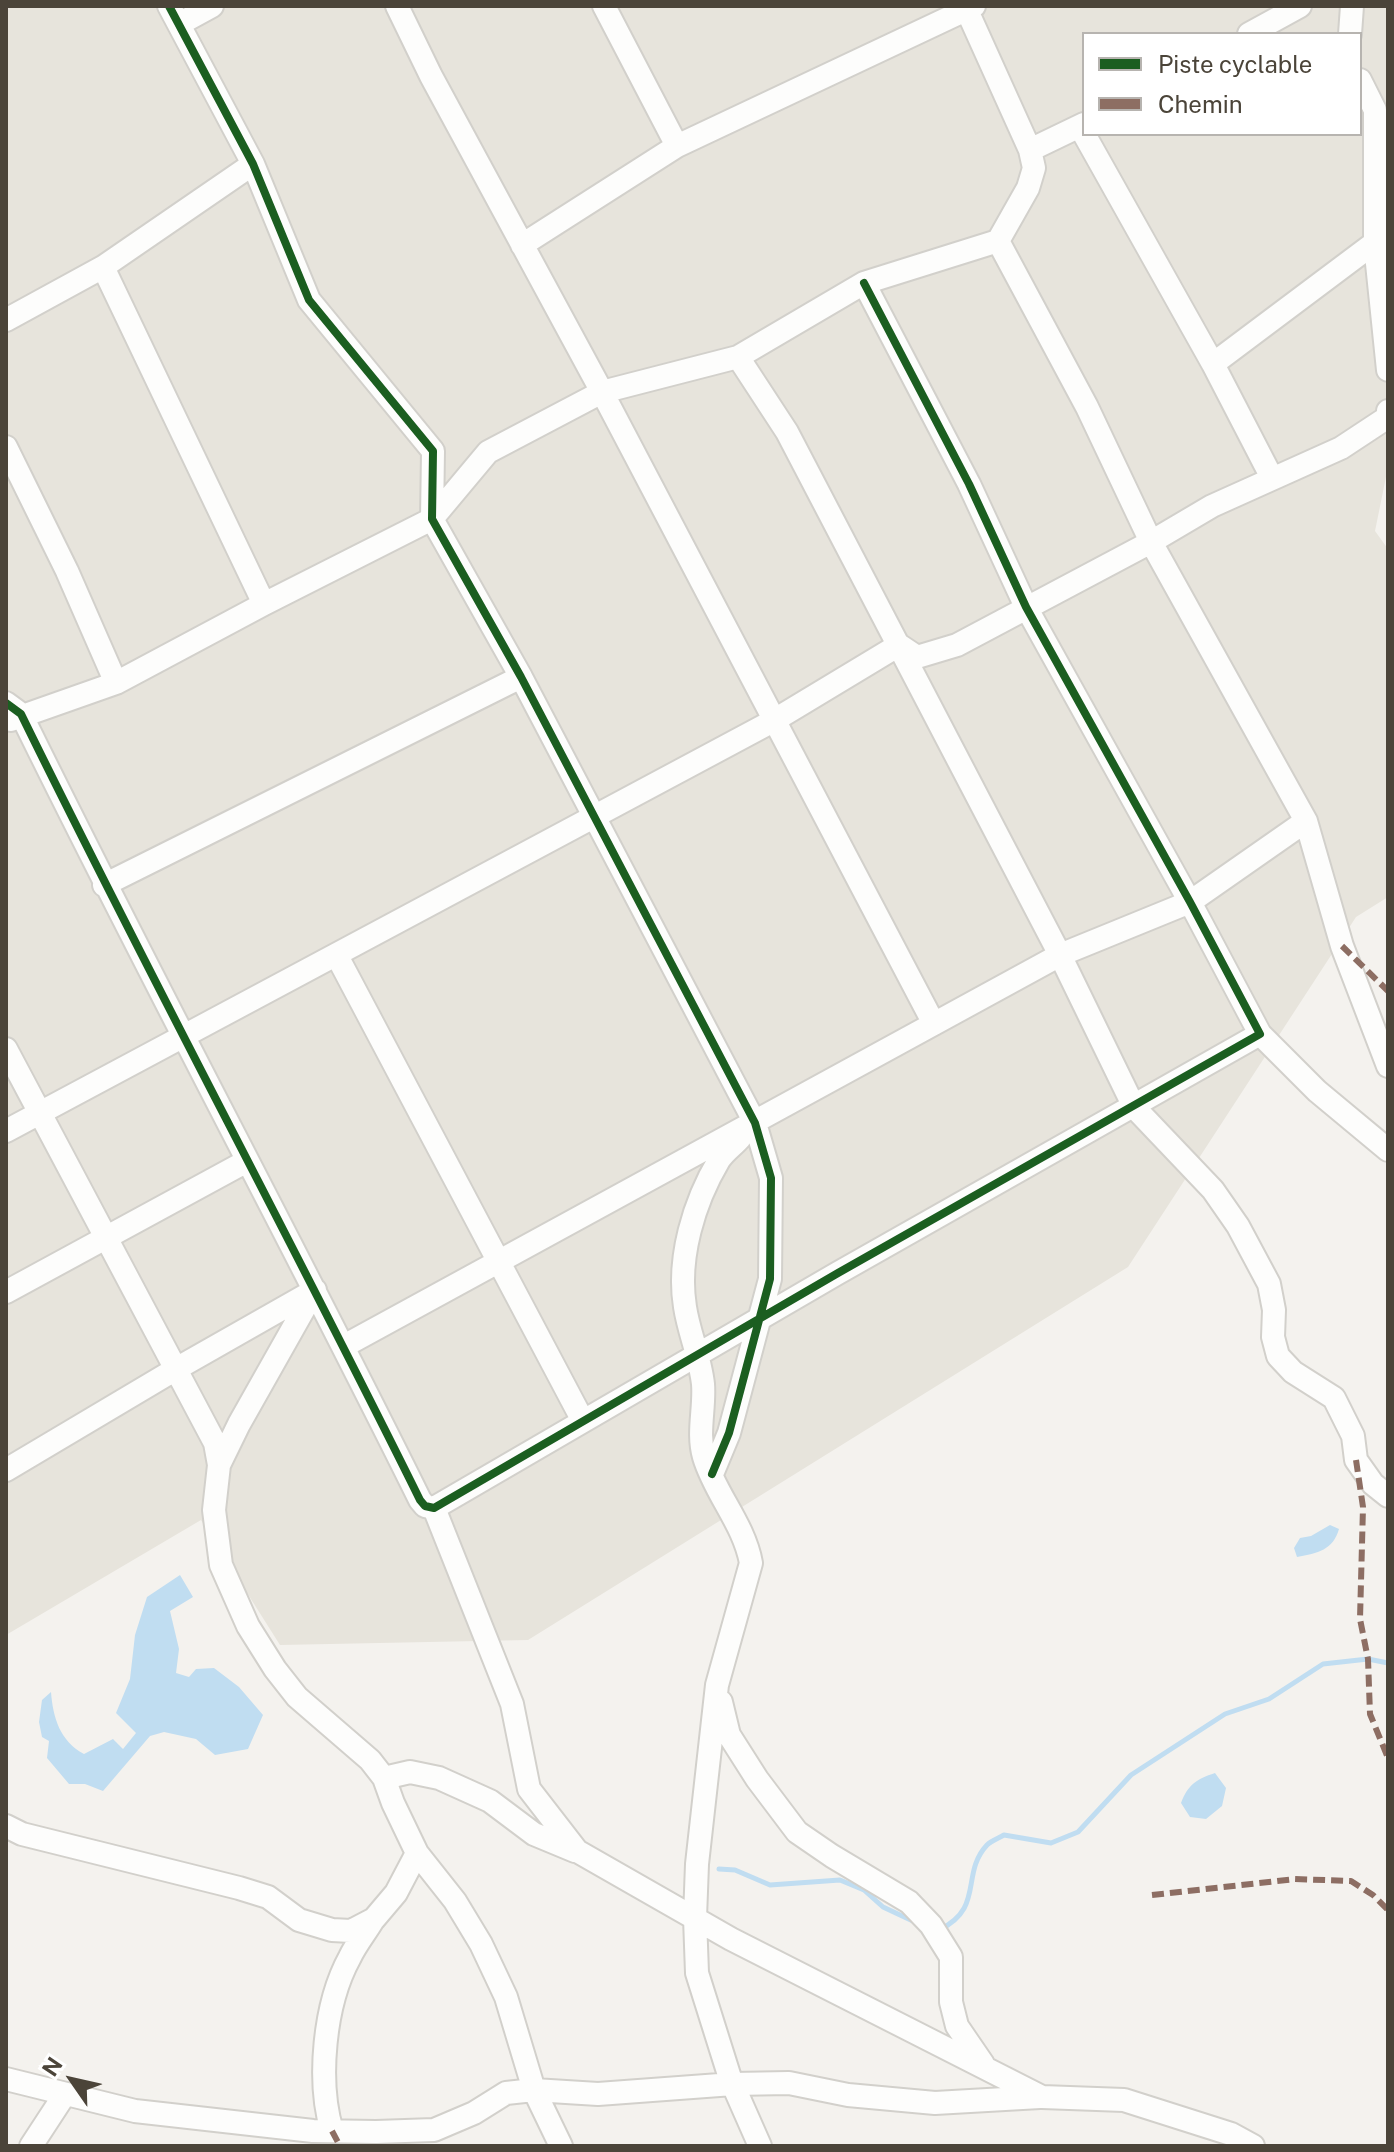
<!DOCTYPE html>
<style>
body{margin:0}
#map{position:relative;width:1394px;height:2152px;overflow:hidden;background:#f4f2ee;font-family:"Public Sans",sans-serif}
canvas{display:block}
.frame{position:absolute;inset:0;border:8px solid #4b4439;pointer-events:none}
.legend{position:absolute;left:1082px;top:32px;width:280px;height:104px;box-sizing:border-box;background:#fff;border:2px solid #b7b4b0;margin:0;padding:10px 14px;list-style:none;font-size:24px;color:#4b4439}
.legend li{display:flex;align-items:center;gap:16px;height:40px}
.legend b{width:40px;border:2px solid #b7b4b0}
.north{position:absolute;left:32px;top:2040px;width:80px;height:80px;-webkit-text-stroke:6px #fff;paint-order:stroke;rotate:304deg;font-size:22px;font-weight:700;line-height:32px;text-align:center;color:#4b4439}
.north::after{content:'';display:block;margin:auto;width:28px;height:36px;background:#4b4439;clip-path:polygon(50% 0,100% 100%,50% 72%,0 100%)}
</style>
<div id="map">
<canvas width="1394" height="2152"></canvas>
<div class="frame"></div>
<ul class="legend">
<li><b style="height:10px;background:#1b5e20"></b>Piste cyclable</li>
<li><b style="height:10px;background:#8d6e63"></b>Chemin</li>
</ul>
<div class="north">N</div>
</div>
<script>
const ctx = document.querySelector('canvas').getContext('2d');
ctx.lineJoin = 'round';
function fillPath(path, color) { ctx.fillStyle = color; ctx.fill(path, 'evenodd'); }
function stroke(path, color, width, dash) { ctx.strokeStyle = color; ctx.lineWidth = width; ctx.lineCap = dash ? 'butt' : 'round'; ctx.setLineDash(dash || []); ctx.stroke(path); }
fillPath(new Path2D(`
 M 6,6 L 1388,6 L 1388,467 L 1375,531 L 1388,549 L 1388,897 L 1356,917 L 1128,1267 L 528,1640 L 280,1645 L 201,1520 L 6,1635 ZM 1084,34 L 1360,34 L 1360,134 L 1084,134 Z`), '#e7e4dc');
fillPath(new Path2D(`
 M 1330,1525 L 1339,1529 C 1333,1550 1318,1553 1297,1557 L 1294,1548 L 1300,1538 L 1311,1536 Z
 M 180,1575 L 193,1597 L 170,1611 L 179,1649 L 176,1673 L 189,1677 L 196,1669 L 214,1668 L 239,1687 L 263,1715 L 248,1749 L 215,1755 L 196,1739 L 164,1732 L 150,1736 L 103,1791 L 85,1784 L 69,1784 L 47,1758 L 49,1741 L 42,1737 L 39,1722 L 42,1700 L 51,1692 C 53,1718 60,1741 84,1754 L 113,1739 L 123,1749 L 136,1733 L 116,1713 L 130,1679 L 135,1635 L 147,1597 Z
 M 1215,1773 L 1226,1788 L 1222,1806 L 1206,1819 L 1190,1817 L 1181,1803 C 1188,1785 1196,1779 1215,1773 Z`), '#c0ddf1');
stroke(new Path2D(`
 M 719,1869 L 735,1870 L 770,1885 L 840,1880 L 864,1890 L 883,1907 L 915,1922
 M 939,1930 C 985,1908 960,1874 987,1845 C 991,1841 999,1838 1004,1835 L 1051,1843 L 1078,1832 L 1131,1775 L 1225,1714 L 1269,1699 L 1323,1664 L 1368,1659 L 1388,1663`), '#c0ddf1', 5);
const street = new Path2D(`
 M 169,6 L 253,164 L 309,300 L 433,451 L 432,519 L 521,677 L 755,1123 L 771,1178 L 770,1279 L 729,1433 L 712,1474
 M 397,6 L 431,76 L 602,392 L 934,1024
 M 604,6 L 677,146
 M 965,6 L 1030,150
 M 179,24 L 212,6
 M 1249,34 L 1300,6
 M 1350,34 L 1352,6
 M 1360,80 L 1375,110 L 1375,244 L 1388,370
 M 1084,134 L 1213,364 L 1272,478
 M 998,241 L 1087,407 L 1151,542 L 1306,821 L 1342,946 L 1388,1066
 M 522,245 L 677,146 L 974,6
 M 103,267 L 264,604
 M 6,320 L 103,267 L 253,164
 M 738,357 L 787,432 L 1060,955 L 1134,1107 L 1213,1190 L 1238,1226 L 1269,1284 L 1274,1310 L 1273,1337 L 1278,1356 L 1293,1372 L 1334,1398 L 1353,1436 L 1356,1460 L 1373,1484 L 1388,1496
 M 1213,364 L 1385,235
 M 6,447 L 67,571 L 116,683
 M 6,703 L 21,714 C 150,978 290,1237 420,1500 L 425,1506 L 434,1508 L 838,1273 L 1260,1034 L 1190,902 L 1026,607 L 969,484 L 864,283
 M 11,720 L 116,683 L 264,604 L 432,519 L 488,452 L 602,392 L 738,357 L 864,283 L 998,241 L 1028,188 L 1034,168 L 1030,150 L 1084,124
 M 104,885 L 521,677
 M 337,956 L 583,1421
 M 1260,1034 L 1317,1091 L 1388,1150
 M 6,1049 L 215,1443 L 219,1465 L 214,1510 L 221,1565 L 248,1626 L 275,1669 L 297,1697 L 370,1760 L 384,1778 L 393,1803 L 417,1853 L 455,1901 L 481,1944 L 506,1997 L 534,2090 L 561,2146
 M 6,1131 L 773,721 L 899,645 L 917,657 L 957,645 L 1151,542 L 1212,506 L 1341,448 L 1388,417 L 1388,411
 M 740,1138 C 734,1145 724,1152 719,1160 C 694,1202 677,1258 685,1307 C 689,1333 700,1357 703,1384 C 705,1408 697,1433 704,1457 C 715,1494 744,1524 751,1563 L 717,1685 L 697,1864 L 695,1918 L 697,1973 L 730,2078 L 760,2146
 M 6,1292 L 247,1161
 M 344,1346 L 1060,955 L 1190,902 L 1306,821
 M 219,1465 L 239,1424 L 314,1291
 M 6,1470 L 176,1369 L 315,1290
 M 434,1508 L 512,1704 L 529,1789 L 577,1851 L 731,1939 L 1042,2097 L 1124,2100 L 1231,2134 L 1253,2146
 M 721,1702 L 729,1735 L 757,1779 L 797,1832 L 832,1856 L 909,1902 L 931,1925 L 951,1957 L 951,2002 L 957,2026 L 983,2064
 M 384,1778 L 410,1772 L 439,1778 L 490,1801 L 534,1834 L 575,1851
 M 6,1826 L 22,1834 L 239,1888 L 268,1897 L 299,1920 L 332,1930 L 351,1931 L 374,1919 L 396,1893 L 417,1853
 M 6,2079 L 135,2111 L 313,2131 L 376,2132 L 434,2130 L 474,2113 L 506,2093 L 534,2090 L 598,2094 L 733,2084 L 789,2083 L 848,2095 L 935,2103 L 1040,2097
 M 332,2131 C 317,2081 324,2004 350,1957 C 356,1944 366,1932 373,1920
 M 31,2146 L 65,2094`);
stroke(street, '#d2d0cb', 26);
stroke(street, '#fdfdfc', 22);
stroke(new Path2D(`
 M 1342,946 L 1388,991
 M 1356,1460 L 1363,1507 L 1360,1619 L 1368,1659 L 1370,1714 L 1388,1758
 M 1152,1895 L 1295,1879 L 1351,1881 L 1373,1895 L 1388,1910
 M 332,2131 L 340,2146`), '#8d6e63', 6, [12, 6]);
stroke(new Path2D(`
 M 169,6 L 253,164 L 309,300 L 433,451 L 432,519 L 521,677 L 755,1123 L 771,1178 L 770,1279 L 729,1433 L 712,1474
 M 6,703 L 21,714 C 150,978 290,1237 420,1500 L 425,1506 L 434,1508 L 838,1273 L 1260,1034 L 1190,902 L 1026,607 L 969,484 L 864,283`), '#1b5e20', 8);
</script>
